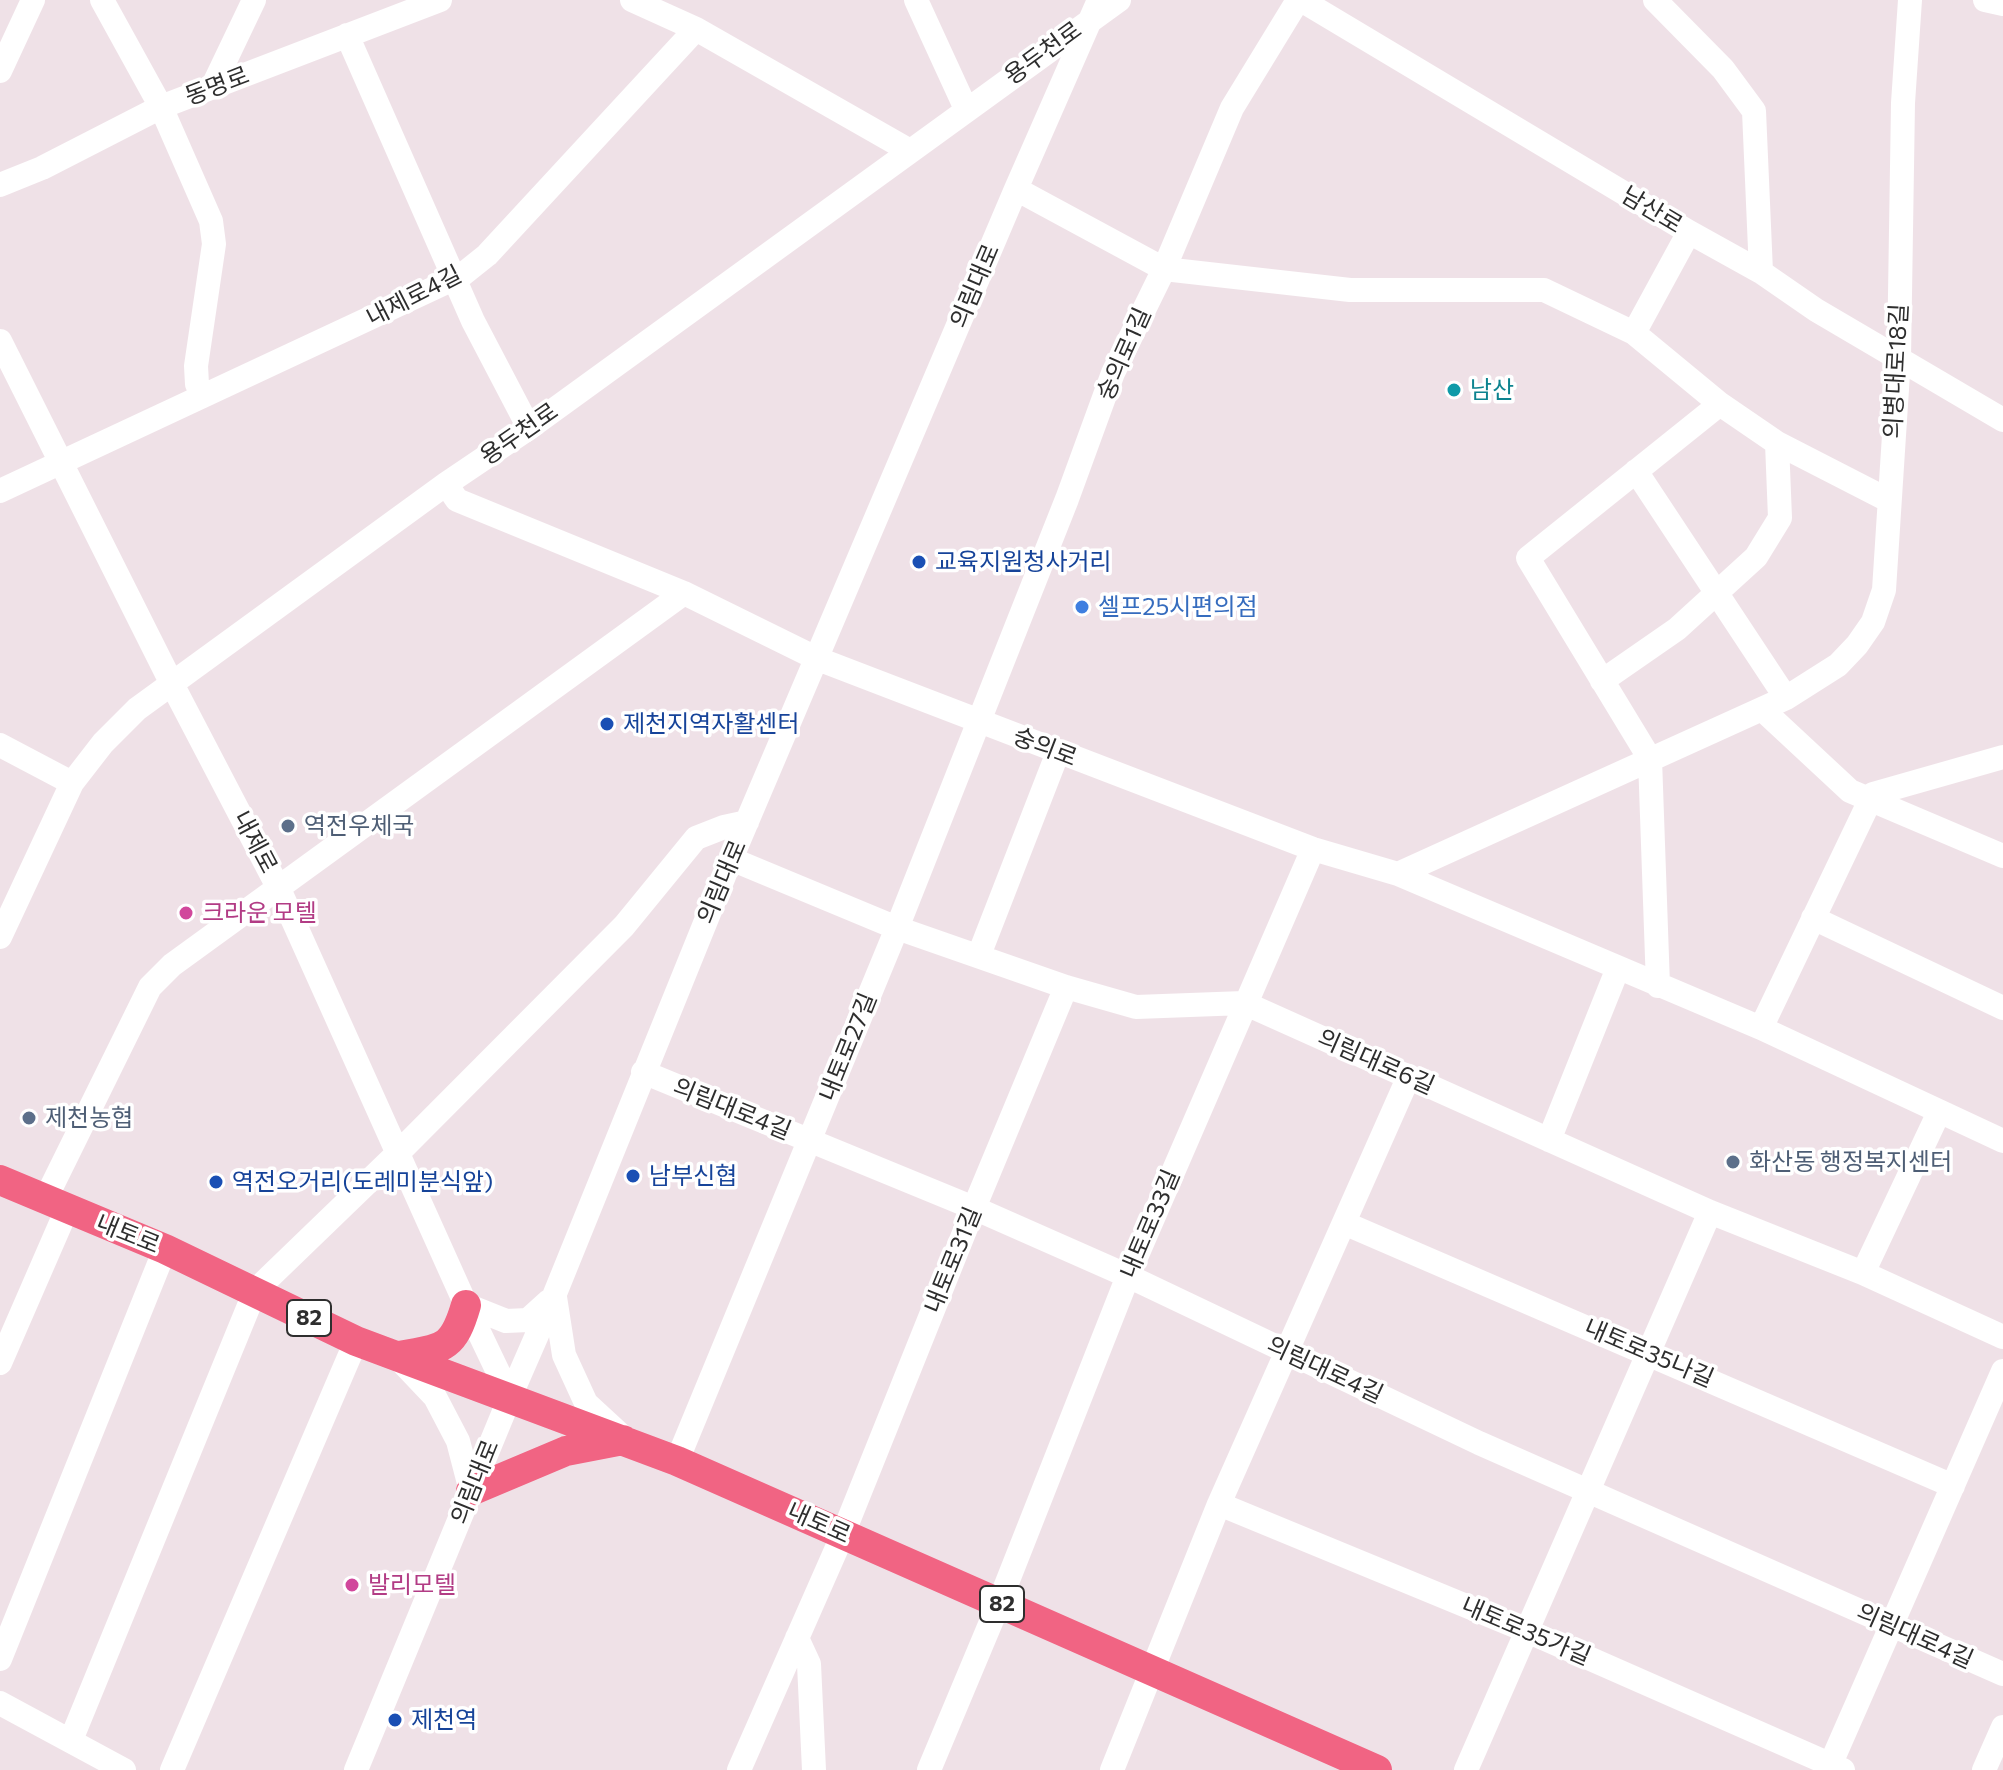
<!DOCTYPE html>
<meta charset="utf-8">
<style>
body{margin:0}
canvas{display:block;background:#efe1e7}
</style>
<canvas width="2003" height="1770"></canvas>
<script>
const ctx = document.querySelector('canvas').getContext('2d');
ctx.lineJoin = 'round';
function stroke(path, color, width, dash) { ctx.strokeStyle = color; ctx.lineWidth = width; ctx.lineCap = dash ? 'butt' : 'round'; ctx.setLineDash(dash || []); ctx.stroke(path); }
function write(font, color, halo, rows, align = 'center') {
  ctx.font = font + ' Commissioner,"Noto Sans KR",sans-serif'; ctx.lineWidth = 7; ctx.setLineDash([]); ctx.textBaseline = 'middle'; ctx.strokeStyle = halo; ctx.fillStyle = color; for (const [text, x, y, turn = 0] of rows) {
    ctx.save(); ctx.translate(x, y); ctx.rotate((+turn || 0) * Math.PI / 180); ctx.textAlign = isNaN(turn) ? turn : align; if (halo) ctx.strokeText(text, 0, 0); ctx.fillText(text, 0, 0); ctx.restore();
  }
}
stroke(new Path2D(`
 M 102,0 L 161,107 L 211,221 L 214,244 L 196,366 L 197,384 L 202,396
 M 632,0 L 696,29 L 910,151
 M 916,0 L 966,109
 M 1301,0 L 1689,232 L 1761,272 L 1816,310 L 2003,420
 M 1655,0 L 1723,69 L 1754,111 L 1761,272
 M 1985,0 L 2003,4
 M 347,35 L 473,321 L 529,428
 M 0,71 L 33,0
 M 212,88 L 254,0
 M 0,185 L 42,168 L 161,107 L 440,0
 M 1016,189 L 1164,269 L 1350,290 L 1544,290 L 1634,333 L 1720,404 L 1777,443 L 1888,500
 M 1634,333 L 1689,232
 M 0,341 L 172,684 L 279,889 L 466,1305 L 510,1397
 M 1636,471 L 1786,698
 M 446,484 L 457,500 L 684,593 L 818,659 L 1313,849 L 1398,874 L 1761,1028 L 2003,1141
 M 0,491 L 462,275 L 487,255 L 696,29
 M 1602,681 L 1677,629 L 1756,557 L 1780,518 L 1777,443
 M 1764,711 L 1850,791 L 2003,856
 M 0,745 L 72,783
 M 731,859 L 897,928 L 1066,987 L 1136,1007 L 1244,1003 L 1710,1212 L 1863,1273 L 2003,1337
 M 1398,874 L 1786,698 L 1838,665 L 1857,645 L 1873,622 L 1884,590 L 1899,358 L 1903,103 L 1910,0
 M 1813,918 L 2003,1008
 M 0,937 L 72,783 L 103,743 L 137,709 L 446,484 L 529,428 L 1119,0
 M 979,955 L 1058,752
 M 1658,986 L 1650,759 L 1528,558 L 1720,404
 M 1761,1028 L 1873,794 L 2003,757
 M 643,1072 L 974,1208 L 1128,1276 L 1479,1443 L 2003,1674
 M 1549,1140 L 1618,968
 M 45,1200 L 150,987 L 172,965 L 684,593
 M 1344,1223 L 1953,1486
 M 1863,1273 L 1939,1112
 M 555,1297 L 564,1355 L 586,1403 L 624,1438
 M 466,1305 L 506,1321 L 528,1320 L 549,1301
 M 398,1358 L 435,1397 L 458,1441 L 471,1491
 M 0,1363 L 67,1209
 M 677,1461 L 897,928 L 1067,499 L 1113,373 L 1164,269 L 1232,108 L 1298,0
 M 1219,1504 L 1527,1631 L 1843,1770
 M 797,1638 L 809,1664 L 814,1770
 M 0,1659 L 165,1249
 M 0,1703 L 124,1770
 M 71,1740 L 255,1291 L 398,1153 L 624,926 L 696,838 L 724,827 L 747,822
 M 172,1770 L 356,1341
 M 356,1770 L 510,1397 L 554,1296 L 731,859 L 1016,189 L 1099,0
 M 739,1770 L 843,1534 L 974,1208 L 1066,987
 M 929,1770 L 999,1603 L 1128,1276 L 1313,849
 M 1112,1770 L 1219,1504 L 1409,1076
 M 1466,1770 L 1710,1212
 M 1828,1770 L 2003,1371
 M 1984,1770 L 2003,1727`), '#fff', 24);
stroke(new Path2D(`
 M 0,1180 L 165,1249 L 356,1341 L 677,1461 L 1377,1770
 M 399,1356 C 443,1348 453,1350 466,1305
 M 471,1491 L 566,1451 L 623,1440`), '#f16483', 30);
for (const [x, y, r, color] of [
 [1454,390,8,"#0f9aa8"],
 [919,562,8,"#1a4fb4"],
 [1082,607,8,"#3f7fe0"],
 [607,724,8,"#1a4fb4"],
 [288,826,8,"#5c6f8a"],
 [186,913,8,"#d1479c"],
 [29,1118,8,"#5c6f8a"],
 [1733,1162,8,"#5c6f8a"],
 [633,1176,8,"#1a4fb4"],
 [216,1182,8,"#1a4fb4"],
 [352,1585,8,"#d1479c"],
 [395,1720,8,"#1a4fb4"]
]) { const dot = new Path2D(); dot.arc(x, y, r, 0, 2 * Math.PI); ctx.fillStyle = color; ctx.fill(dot); stroke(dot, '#fff', 3); }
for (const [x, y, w] of [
 [309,1318,44],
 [1002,1604,44]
]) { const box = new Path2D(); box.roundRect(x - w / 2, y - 18, w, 36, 6); ctx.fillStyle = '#fff'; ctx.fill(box); stroke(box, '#2e2e2e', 2); }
write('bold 22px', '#2e2e2e', null, [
 ["82",309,1318],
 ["82",1002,1604]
]);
write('24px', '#2e2e2e', '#fff', [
 ["용두천로",1043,53,-36],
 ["동명로",217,86,-21],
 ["남산로",1652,210,31],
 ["의림대로",975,286,-67],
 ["내제로4길",414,296,-27],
 ["숭의로1길",1124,354,-66],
 ["의병대로18길",1896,371,-87],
 ["용두천로",519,434,-35],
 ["숭의로",1045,747,21],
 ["내제로",255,842,62],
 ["의림대로",722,882,-67],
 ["내토로27길",848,1047,-68],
 ["의림대로6길",1376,1062,24],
 ["의림대로4길",732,1109,22],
 ["내토로33길",1150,1224,-67],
 ["내토로",128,1234,22],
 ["내토로31길",953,1260,-68],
 ["내토로35나길",1649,1353,23],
 ["의림대로4길",1325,1370,25],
 ["의림대로",475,1482,-68],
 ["내토로",819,1523,24],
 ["내토로35가길",1526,1631,23],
 ["의림대로4길",1915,1636,24]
]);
write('24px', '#0d838f', '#fff', [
 ["남산",1470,390]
], 'left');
write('24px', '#164399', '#fff', [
 ["교육지원청사거리",935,562],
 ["제천지역자활센터",623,724],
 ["남부신협",649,1176],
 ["역전오거리(도레미분식앞)",232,1182],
 ["제천역",411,1720]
], 'left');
write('24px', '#366cbe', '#fff', [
 ["셀프25시편의점",1098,607]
], 'left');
write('24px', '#4e5e75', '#fff', [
 ["역전우체국",304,826],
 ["제천농협",45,1118],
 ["화산동 행정복지센터",1749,1162]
], 'left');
write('24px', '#b23c85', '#fff', [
 ["크라운 모텔",202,913],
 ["발리모텔",368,1585]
], 'left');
</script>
